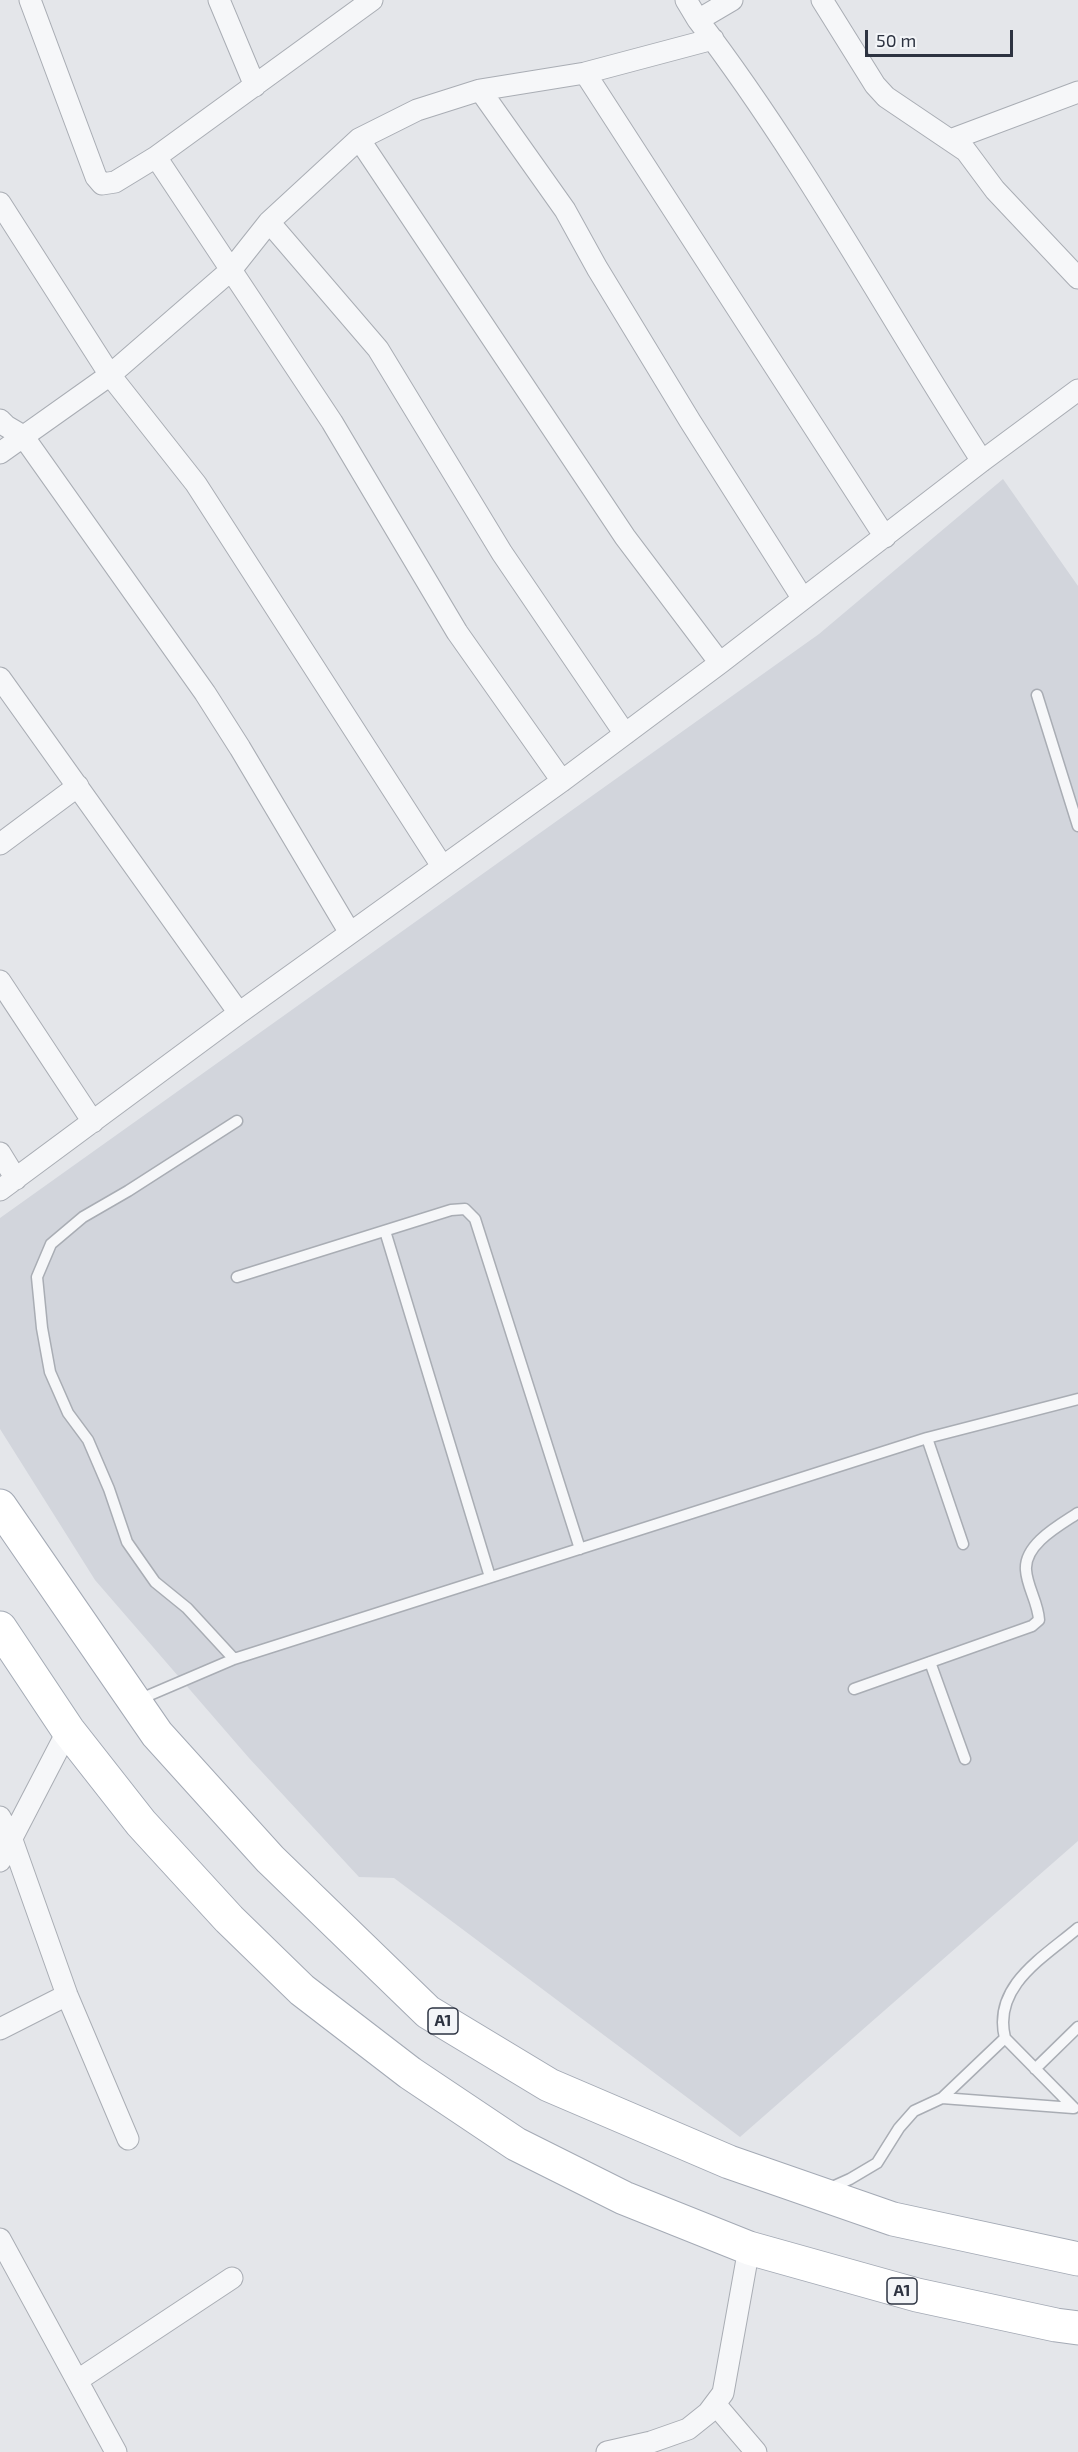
<!DOCTYPE html>
<style>
body{margin:0}
#map{position:relative;width:1078px;height:2452px;overflow:hidden;background:#e4e6ea;font-family:"Exo 2",sans-serif}
canvas{display:block}
.scale{position:absolute;left:865px;top:30px;width:148px;height:27px;box-sizing:border-box;border:3px solid #2d3341;border-top:0;padding-left:8px;font-size:18px;line-height:21px;white-space:nowrap;color:#2d3341;-webkit-text-stroke:4px #f3f5f8;paint-order:stroke}
</style>
<div id="map">
<canvas width="1078" height="2452"></canvas>
<div class="scale">50 m</div>
</div>
<script>
const ctx = document.querySelector('canvas').getContext('2d');
ctx.lineJoin = 'round';
function fillPath(path, color) { ctx.fillStyle = color; ctx.fill(path, 'evenodd'); }
function stroke(path, color, width, dash) { ctx.strokeStyle = color; ctx.lineWidth = width; ctx.lineCap = dash ? 'butt' : 'round'; ctx.setLineDash(dash || []); ctx.stroke(path); }
function write(font, color, halo, rows, align = 'center') {
  ctx.font = font + ' "Exo 2",sans-serif'; ctx.lineWidth = 6; ctx.setLineDash([]); ctx.textBaseline = 'middle'; ctx.strokeStyle = halo; ctx.fillStyle = color; for (const [text, x, y, turn = 0] of rows) {
    ctx.save(); ctx.translate(x, y); ctx.rotate((+turn || 0) * Math.PI / 180); ctx.textAlign = isNaN(turn) ? turn : align; if (halo) ctx.strokeText(text, 0, 0); ctx.fillText(text, 0, 0); ctx.restore();
  }
}
fillPath(new Path2D(`
 M 1003,479 L 1078,586 L 1078,1841 L 740,2137 L 394,1878 L 359,1877 L 249,1758 L 95,1580 L 0,1429 L 0,1218 L 819,634 Z`), '#d2d5dc');
const service = new Path2D(`
 M 1037,695 L 1078,826
 M 385,1231 L 490,1577
 M 237,1277 L 451,1210 L 465,1209 L 475,1219 L 580,1549
 M 927,1438 L 963,1544
 M 234,1659 L 187,1608 L 155,1582 L 127,1542 L 109,1489 L 88,1440 L 68,1413 L 50,1372 L 42,1328 L 37,1277 L 51,1244 L 83,1217 L 128,1191 L 237,1121
 M 930,1662 L 965,1759
 M 854,1689 L 1032,1626 L 1039,1620 C 1038,1602 1027,1587 1026,1570 C 1024,1544 1060,1525 1078,1513
 M 138,1700 L 234,1659 L 927,1438 L 1078,1399
 M 1005,2038 L 1074,2108
 M 1035,2069 L 1078,2027
 M 942,2098 L 1073,2108
 M 830,2188 L 850,2179 L 877,2163 L 899,2128 L 914,2111 L 942,2098 L 1005,2038 C 992,1986 1044,1957 1078,1928`);
const minor = new Path2D(`
 M 30,0 L 96,177 L 102,184 L 115,182 L 156,157 L 372,0
 M 219,0 L 255,86
 M 686,0 L 698,20 L 732,0
 M 822,0 L 875,85 L 886,97 L 966,151 L 995,190 L 1078,278
 M 698,20 C 804,159 887,314 982,461
 M 585,73 L 885,537
 M 480,90 L 565,210 L 597,268 L 690,421 L 803,599
 M 359,139 L 625,537 L 720,663
 M 950,140 L 1078,92
 M 156,157 L 332,422 L 457,632 L 562,781
 M 0,203 L 110,375 L 196,484 L 442,866
 M 269,222 L 378,349 L 502,553 L 625,734
 M 0,420 L 6,426 L 23,436 L 205,693 L 240,748 L 350,933
 M 0,453 L 110,375 L 231,270 L 269,222 L 359,139 L 417,110 L 480,90 L 585,73 L 713,39
 M 0,678 L 239,1013
 M 0,844 L 78,786
 M 0,981 L 93,1122
 M 0,1153 L 16,1179
 M 0,1190 L 239,1013 L 562,781 L 720,663 L 982,461 L 1078,390
 M 0,1817 L 12,1840 L 67,1995 L 128,2139
 M 0,1861 L 68,1730
 M 0,2029 L 67,1995
 M 0,2239 L 116,2452
 M 78,2380 L 232,2278
 M 715,2404 L 756,2452
 M 607,2452 L 651,2442 L 688,2429 L 708,2413 L 723,2393 L 749,2248`);
const primary = new Path2D(`
 M 0,1506 L 157,1734 L 270,1859 L 428,2012 L 549,2085 L 729,2162 L 893,2219 L 1078,2259
 M 0,1628 L 68,1730 L 141,1823 L 229,1919 L 302,1990 L 410,2073 L 516,2144 L 624,2198 L 749,2248 L 917,2295 L 1056,2325 L 1078,2328`);
stroke(service, '#a9adb4', 13);
stroke(minor, '#a9adb4', 23);
stroke(primary, '#a4aab5', 35);
stroke(service, '#f6f7f9', 10);
stroke(minor, '#f6f7f9', 21);
stroke(primary, '#fff', 33);
for (const [x, y, w] of [
 [443,2021,30],
 [902,2291,30]
]) { const box = new Path2D(); box.roundRect(x - w / 2, y - 13, w, 26, 4.5); ctx.fillStyle = '#f3f5f8'; ctx.fill(box); stroke(box, '#2d3341', 1.5); }
write('bold 16px', '#2d3341', null, [
 ["A1",443,2021],
 ["A1",902,2291]
]);
</script>
